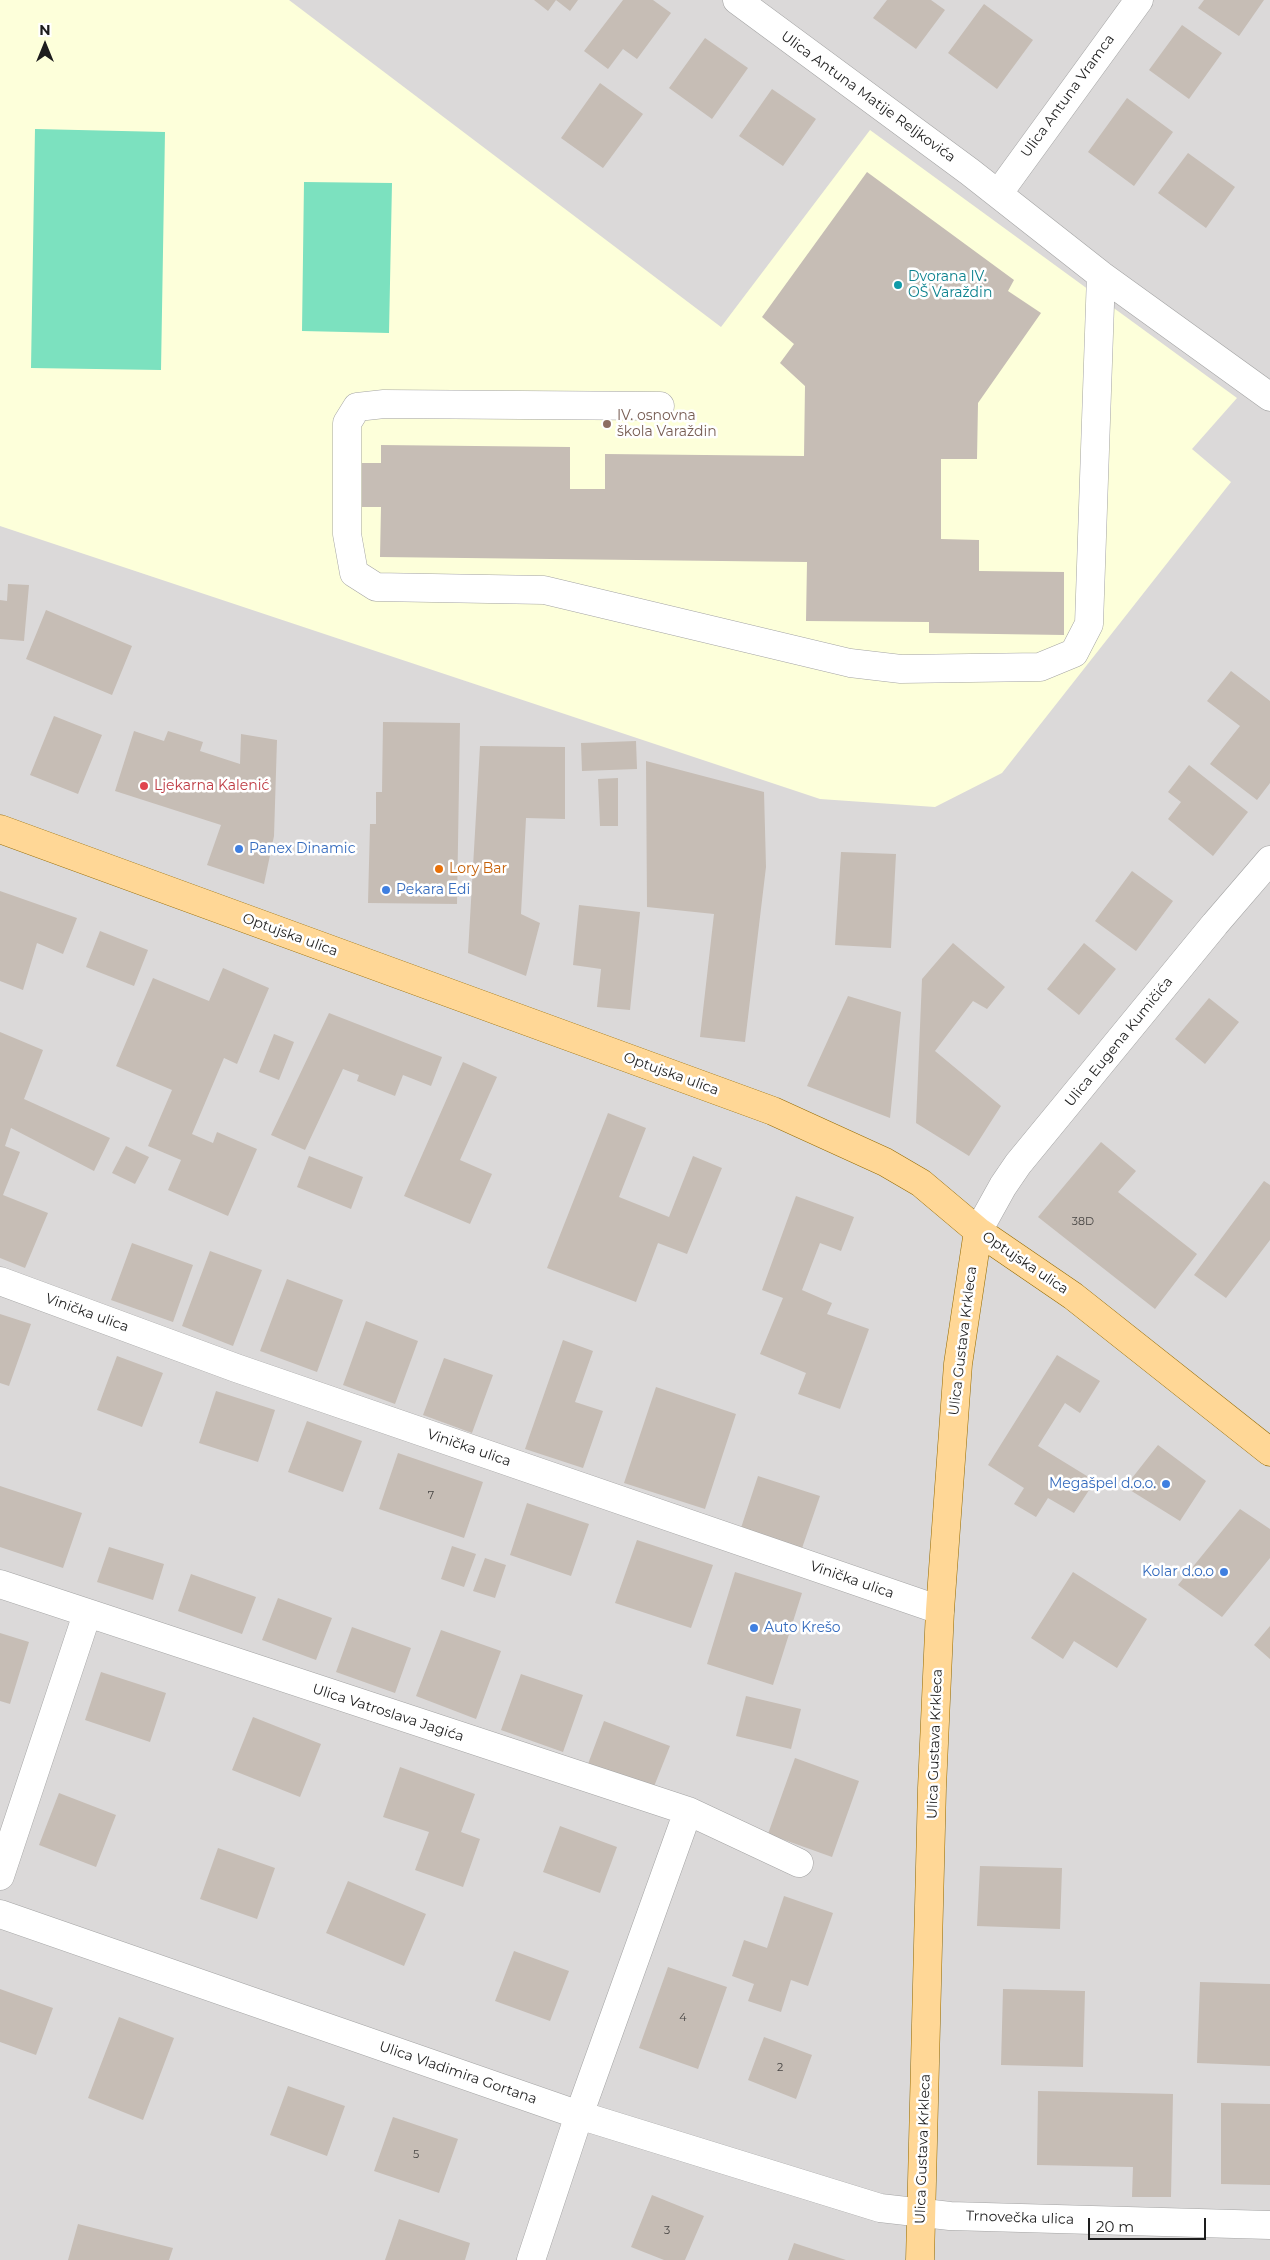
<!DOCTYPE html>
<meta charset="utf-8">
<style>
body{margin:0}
#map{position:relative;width:1270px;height:2260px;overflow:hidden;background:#eeebe2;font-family:Montserrat,sans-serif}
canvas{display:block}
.north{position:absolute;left:20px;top:20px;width:50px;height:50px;-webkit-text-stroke:4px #fff;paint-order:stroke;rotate:0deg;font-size:14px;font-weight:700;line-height:20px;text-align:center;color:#1d1d1d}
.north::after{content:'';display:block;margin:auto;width:18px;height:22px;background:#1d1d1d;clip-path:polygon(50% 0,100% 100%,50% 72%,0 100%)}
.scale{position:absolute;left:1088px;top:2218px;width:118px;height:22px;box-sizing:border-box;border:2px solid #1d1d1d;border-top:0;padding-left:6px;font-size:15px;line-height:18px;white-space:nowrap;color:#1d1d1d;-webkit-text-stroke:4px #fff;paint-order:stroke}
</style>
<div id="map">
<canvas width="1270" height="2260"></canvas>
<div class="north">N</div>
<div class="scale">20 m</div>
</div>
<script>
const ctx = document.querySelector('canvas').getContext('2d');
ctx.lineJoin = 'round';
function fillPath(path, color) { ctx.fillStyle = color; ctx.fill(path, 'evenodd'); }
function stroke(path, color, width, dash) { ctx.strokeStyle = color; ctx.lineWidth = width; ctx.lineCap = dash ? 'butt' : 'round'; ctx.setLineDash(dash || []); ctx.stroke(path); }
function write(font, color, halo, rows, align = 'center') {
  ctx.font = font + ' Montserrat,sans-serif'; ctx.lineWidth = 5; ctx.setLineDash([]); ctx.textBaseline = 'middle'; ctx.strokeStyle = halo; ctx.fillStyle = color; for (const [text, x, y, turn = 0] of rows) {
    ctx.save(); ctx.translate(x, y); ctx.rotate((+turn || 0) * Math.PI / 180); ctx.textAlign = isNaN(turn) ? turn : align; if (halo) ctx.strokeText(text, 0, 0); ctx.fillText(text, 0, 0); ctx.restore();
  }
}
fillPath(new Path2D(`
 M 0,0 L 1270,0 L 1270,2260 L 0,2260 Z`), '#dbd9d9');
fillPath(new Path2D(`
 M 0,0 L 289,0 L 721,327 L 870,130 L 1237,398 L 1192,449 L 1231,482 L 1002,773 L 935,807 L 820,799 L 0,526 Z`), '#fdffda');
fillPath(new Path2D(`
 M 35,129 L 165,132 L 161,370 L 31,368 Z
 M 304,182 L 392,183 L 389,333 L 302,331 Z`), '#7ce1bf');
fillPath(new Path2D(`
 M 534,0 L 578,0 L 570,11 L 556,0 L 548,11 Z
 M 623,0 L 653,0 L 671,13 L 637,59 L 623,49 L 608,69 L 584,51 Z
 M 887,0 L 931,0 L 945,10 L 916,49 L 873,18 Z
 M 1204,0 L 1264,0 L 1239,36 L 1198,8 Z
 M 984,4 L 1033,40 L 997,89 L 948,53 Z
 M 1182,25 L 1222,53 L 1189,99 L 1149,70 Z
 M 705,38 L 748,68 L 712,119 L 669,88 Z
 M 600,83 L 643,114 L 603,168 L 561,138 Z
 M 772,89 L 816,119 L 783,166 L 739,136 Z
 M 1127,98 L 1173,132 L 1134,186 L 1088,152 Z
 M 1188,153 L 1235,187 L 1206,228 L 1158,193 Z
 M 867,172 L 1014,280 L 1008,291 L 1041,313 L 978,403 L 977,459 L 941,459 L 941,539 L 979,540 L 979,571 L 1064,572 L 1064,635 L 929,633 L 929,622 L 806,621 L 807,562 L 380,557 L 381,507 L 362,507 L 362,463 L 381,463 L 381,445 L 570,447 L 570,489 L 605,489 L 605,454 L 804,456 L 805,386 L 780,363 L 794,344 L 762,317 Z
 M 8,584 L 29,585 L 24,641 L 0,639 L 0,600 L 7,601 Z
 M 46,610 L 132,646 L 112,695 L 26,659 Z
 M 1231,671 L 1270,701 L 1270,783 L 1257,800 L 1210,764 L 1240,726 L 1207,701 Z
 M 54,716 L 102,735 L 78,794 L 30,775 Z
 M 383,722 L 460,723 L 457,904 L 368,903 L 370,824 L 376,824 L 376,792 L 382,792 Z
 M 134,731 L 164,741 L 168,731 L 203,742 L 200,751 L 240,764 L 241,734 L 277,740 L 274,836 L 264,884 L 207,865 L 221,825 L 115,791 Z
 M 636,741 L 637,769 L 582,771 L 581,743 Z
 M 480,746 L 565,747 L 565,819 L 526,818 L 521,914 L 540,923 L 526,976 L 468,953 Z
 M 646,761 L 764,792 L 766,867 L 745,1042 L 700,1037 L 714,914 L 647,907 Z
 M 1189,765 L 1248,812 L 1213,856 L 1168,819 L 1181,802 L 1168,792 Z
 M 618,778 L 618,826 L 600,826 L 598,779 Z
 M 841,852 L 896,854 L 891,948 L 835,945 Z
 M 1132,871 L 1173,901 L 1136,951 L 1095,921 Z
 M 0,891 L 77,918 L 63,954 L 37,943 L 23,990 L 0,981 Z
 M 579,905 L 640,912 L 630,1010 L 597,1007 L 601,969 L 573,965 Z
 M 100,931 L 148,950 L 134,986 L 86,967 Z
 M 953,943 L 1005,987 L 987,1009 L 973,1001 L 935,1051 L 1001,1106 L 969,1156 L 916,1123 L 922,979 Z
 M 1084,943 L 1116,969 L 1079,1015 L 1047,989 Z
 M 223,968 L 269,988 L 237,1064 L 224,1058 L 192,1134 L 213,1143 L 217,1132 L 257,1149 L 228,1216 L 168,1190 L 181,1160 L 148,1146 L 172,1090 L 116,1066 L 153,978 L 209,1001 Z
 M 848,996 L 901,1012 L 890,1118 L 807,1086 Z
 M 1209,998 L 1239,1022 L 1205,1064 L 1175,1039 Z
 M 329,1013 L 442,1057 L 431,1086 L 403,1075 L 395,1096 L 357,1081 L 359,1075 L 343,1069 L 305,1150 L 271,1135 Z
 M 0,1032 L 43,1050 L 24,1099 L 110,1138 L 94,1171 L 11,1128 L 5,1146 L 20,1152 L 3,1195 L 48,1213 L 25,1268 L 0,1258 Z
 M 274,1034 L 294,1042 L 279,1080 L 259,1072 Z
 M 463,1062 L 497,1077 L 460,1160 L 492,1174 L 470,1224 L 404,1196 Z
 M 608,1113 L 646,1128 L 619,1197 L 669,1217 L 693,1156 L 722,1168 L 687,1254 L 658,1243 L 636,1302 L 547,1268 Z
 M 1101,1142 L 1136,1171 L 1118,1192 L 1197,1254 L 1155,1309 L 1038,1217 Z
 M 126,1146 L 149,1157 L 135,1184 L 112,1173 Z
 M 309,1156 L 363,1177 L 351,1209 L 297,1187 Z
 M 1264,1181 L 1270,1185 L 1270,1240 L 1226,1298 L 1194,1275 Z
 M 796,1196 L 854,1217 L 841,1251 L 820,1243 L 802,1290 L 832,1303 L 827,1314 L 869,1329 L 840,1409 L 798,1394 L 806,1373 L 760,1354 L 783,1298 L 762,1290 Z
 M 132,1243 L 193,1265 L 173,1322 L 111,1300 Z
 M 210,1251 L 262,1270 L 233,1346 L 182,1326 Z
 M 287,1279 L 343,1300 L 317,1372 L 260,1351 Z
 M 0,1314 L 31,1324 L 9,1386 L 0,1383 Z
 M 366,1321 L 418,1341 L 395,1404 L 343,1385 Z
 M 563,1340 L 593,1351 L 575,1402 L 603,1411 L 583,1468 L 525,1449 Z
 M 1057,1355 L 1100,1381 L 1080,1413 L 1065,1403 L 1038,1446 L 1095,1481 L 1074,1513 L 1048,1498 L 1036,1517 L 1014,1504 L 1024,1488 L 988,1465 Z
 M 117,1356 L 163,1373 L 142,1427 L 97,1410 Z
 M 444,1358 L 493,1375 L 472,1433 L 423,1415 Z
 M 656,1387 L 736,1414 L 705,1509 L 624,1483 Z
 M 216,1391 L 275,1410 L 258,1462 L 199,1443 Z
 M 307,1421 L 362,1441 L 343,1492 L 288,1472 Z
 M 1158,1445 L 1206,1481 L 1180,1521 L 1125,1487 Z
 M 398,1453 L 483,1482 L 464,1538 L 379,1509 Z
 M 758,1476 L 820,1496 L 801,1551 L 740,1531 Z
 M 0,1486 L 82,1513 L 63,1568 L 0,1547 Z
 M 527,1503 L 589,1524 L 571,1576 L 510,1555 Z
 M 1240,1509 L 1270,1529 L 1270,1558 L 1222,1617 L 1178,1585 Z
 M 637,1540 L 713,1565 L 691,1628 L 615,1603 Z
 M 452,1546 L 476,1554 L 464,1587 L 441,1579 Z
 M 109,1547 L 164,1564 L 153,1600 L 97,1582 Z
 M 485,1558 L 506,1565 L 495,1598 L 473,1591 Z
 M 735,1572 L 802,1593 L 773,1685 L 707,1664 Z
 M 1073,1572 L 1147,1619 L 1117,1668 L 1074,1641 L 1063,1659 L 1031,1638 Z
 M 191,1574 L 256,1597 L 242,1634 L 178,1611 Z
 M 278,1598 L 332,1618 L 316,1660 L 262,1640 Z
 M 1270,1626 L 1270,1659 L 1254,1645 Z
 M 352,1627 L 411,1648 L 395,1693 L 336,1672 Z
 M 441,1630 L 501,1651 L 476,1719 L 416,1696 Z
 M 0,1633 L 29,1642 L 10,1704 L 0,1701 Z
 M 101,1672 L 166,1693 L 150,1742 L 85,1720 Z
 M 521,1674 L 583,1695 L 563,1752 L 501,1730 Z
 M 746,1696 L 801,1709 L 791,1749 L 736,1736 Z
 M 253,1717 L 321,1744 L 300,1797 L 232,1770 Z
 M 604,1721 L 670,1746 L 653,1789 L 588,1764 Z
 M 795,1758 L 859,1781 L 832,1857 L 768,1834 Z
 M 400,1767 L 475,1794 L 461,1832 L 480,1839 L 463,1887 L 415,1870 L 429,1832 L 383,1817 Z
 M 59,1793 L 116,1815 L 96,1867 L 39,1845 Z
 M 560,1826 L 617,1847 L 600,1893 L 543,1872 Z
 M 218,1848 L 275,1868 L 257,1919 L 200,1899 Z
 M 980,1866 L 1062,1868 L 1060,1929 L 977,1926 Z
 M 348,1881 L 426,1914 L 404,1966 L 326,1933 Z
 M 784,1896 L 833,1913 L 808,1986 L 791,1980 L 781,2012 L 748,2001 L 754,1984 L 732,1976 L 744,1940 L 767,1948 Z
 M 514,1951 L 569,1971 L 550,2021 L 495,2001 Z
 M 668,1967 L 727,1987 L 698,2069 L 639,2048 Z
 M 1200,1982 L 1270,1984 L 1270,2066 L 1197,2063 Z
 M 0,1989 L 53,2008 L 36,2055 L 0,2042 Z
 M 1003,1989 L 1085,1991 L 1083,2067 L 1001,2065 Z
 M 119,2017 L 174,2038 L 143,2120 L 88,2098 Z
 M 764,2037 L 812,2055 L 796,2099 L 748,2080 Z
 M 288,2086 L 345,2106 L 327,2156 L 270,2135 Z
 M 1038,2091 L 1173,2094 L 1171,2197 L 1132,2197 L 1133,2167 L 1037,2165 Z
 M 1221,2103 L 1270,2104 L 1270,2185 L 1221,2184 Z
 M 393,2117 L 458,2139 L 439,2193 L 374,2171 Z
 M 652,2195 L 704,2216 L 685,2260 L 664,2260 L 631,2247 Z
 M 399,2219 L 470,2243 L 465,2260 L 385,2260 Z
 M 78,2224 L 173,2248 L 169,2260 L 68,2260 Z
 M 794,2243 L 846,2260 L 788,2260 Z`), '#c6bdb5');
const minor = new Path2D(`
 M 737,0 L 970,172 L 1101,275 L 1270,397
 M 998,194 L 1139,0
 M 660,406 L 384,404 L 357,407 L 347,423 L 347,534 L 354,573 L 376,587 L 544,590 L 850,663 L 901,669 L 1040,667 L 1074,653 L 1089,624 L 1101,275
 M 978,1231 L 1003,1186 L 1018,1164 L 1215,924 L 1270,860
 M 0,1281 L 236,1368 L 940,1610
 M 0,1584 L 688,1811 L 799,1863
 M 0,1876 L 87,1614
 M 0,1914 L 579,2115 L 880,2208 L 950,2216 L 1270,2225
 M 531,2260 L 579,2115 L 688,1811`);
const major = new Path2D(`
 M 0,829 L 773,1111 L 885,1162 L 921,1183 L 978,1231 L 1073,1296 L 1270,1452
 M 920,2260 L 932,1788 L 940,1610 L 958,1364 L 978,1231`);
stroke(minor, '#a4a4a4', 29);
stroke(major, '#956b00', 29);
stroke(minor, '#fff', 28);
stroke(major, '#ffd796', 28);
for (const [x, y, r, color] of [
 [898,285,5,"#0f9aa8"],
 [607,424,5,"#8d6e63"],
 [144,786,5,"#e0444e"],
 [239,849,5,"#3f7fe0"],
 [439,869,5,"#e8710a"],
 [386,890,5,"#3f7fe0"],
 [1166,1484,5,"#3f7fe0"],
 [1224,1572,5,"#3f7fe0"],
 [754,1628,5,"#3f7fe0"]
]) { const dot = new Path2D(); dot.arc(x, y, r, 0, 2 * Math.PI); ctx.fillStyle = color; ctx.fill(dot); stroke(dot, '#fff', 2); }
write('11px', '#474543', null, [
 ["38D",1083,1222],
 ["7",431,1496],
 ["4",683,2018],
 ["2",780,2068],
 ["5",416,2155],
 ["3",667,2231]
]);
write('14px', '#1d1d1d', '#fff', [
 ["Ulica Antuna Vramca",1068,96,-54],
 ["Ulica Antuna Matije Reljkovića",868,97,36],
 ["Optujska ulica",290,935,20],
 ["Ulica Eugena Kumičića",1119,1042,-51],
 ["Optujska ulica",671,1074,20],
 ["Optujska ulica",1025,1263,34],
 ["Vinička ulica",87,1313,20],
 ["Ulica Gustava Krkleca",963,1341,-83],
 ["Vinička ulica",469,1448,19],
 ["Vinička ulica",852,1580,19],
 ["Ulica Vatroslava Jagića",388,1713,18],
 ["Ulica Gustava Krkleca",935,1744,-88],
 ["Ulica Vladimira Gortana",458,2073,19],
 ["Ulica Gustava Krkleca",923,2149,-88],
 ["Trnovečka ulica",1020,2218,2]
]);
write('14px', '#0d838f', '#fff', [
 ["Dvorana IV.",908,277],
 ["OŠ Varaždin",908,293]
], 'left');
write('14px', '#785e54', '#fff', [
 ["IV. osnovna",617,416],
 ["škola Varaždin",617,432]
], 'left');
write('14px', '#be3a42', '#fff', [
 ["Ljekarna Kalenić",154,786]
], 'left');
write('14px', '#366cbe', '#fff', [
 ["Panex Dinamic",249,849],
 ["Pekara Edi",396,890],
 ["Megašpel d.o.o.",1156,1484,"right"],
 ["Kolar d.o.o",1214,1572,"right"],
 ["Auto Krešo",764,1628]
], 'left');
write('14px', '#c56008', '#fff', [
 ["Lory Bar",449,869]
], 'left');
</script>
